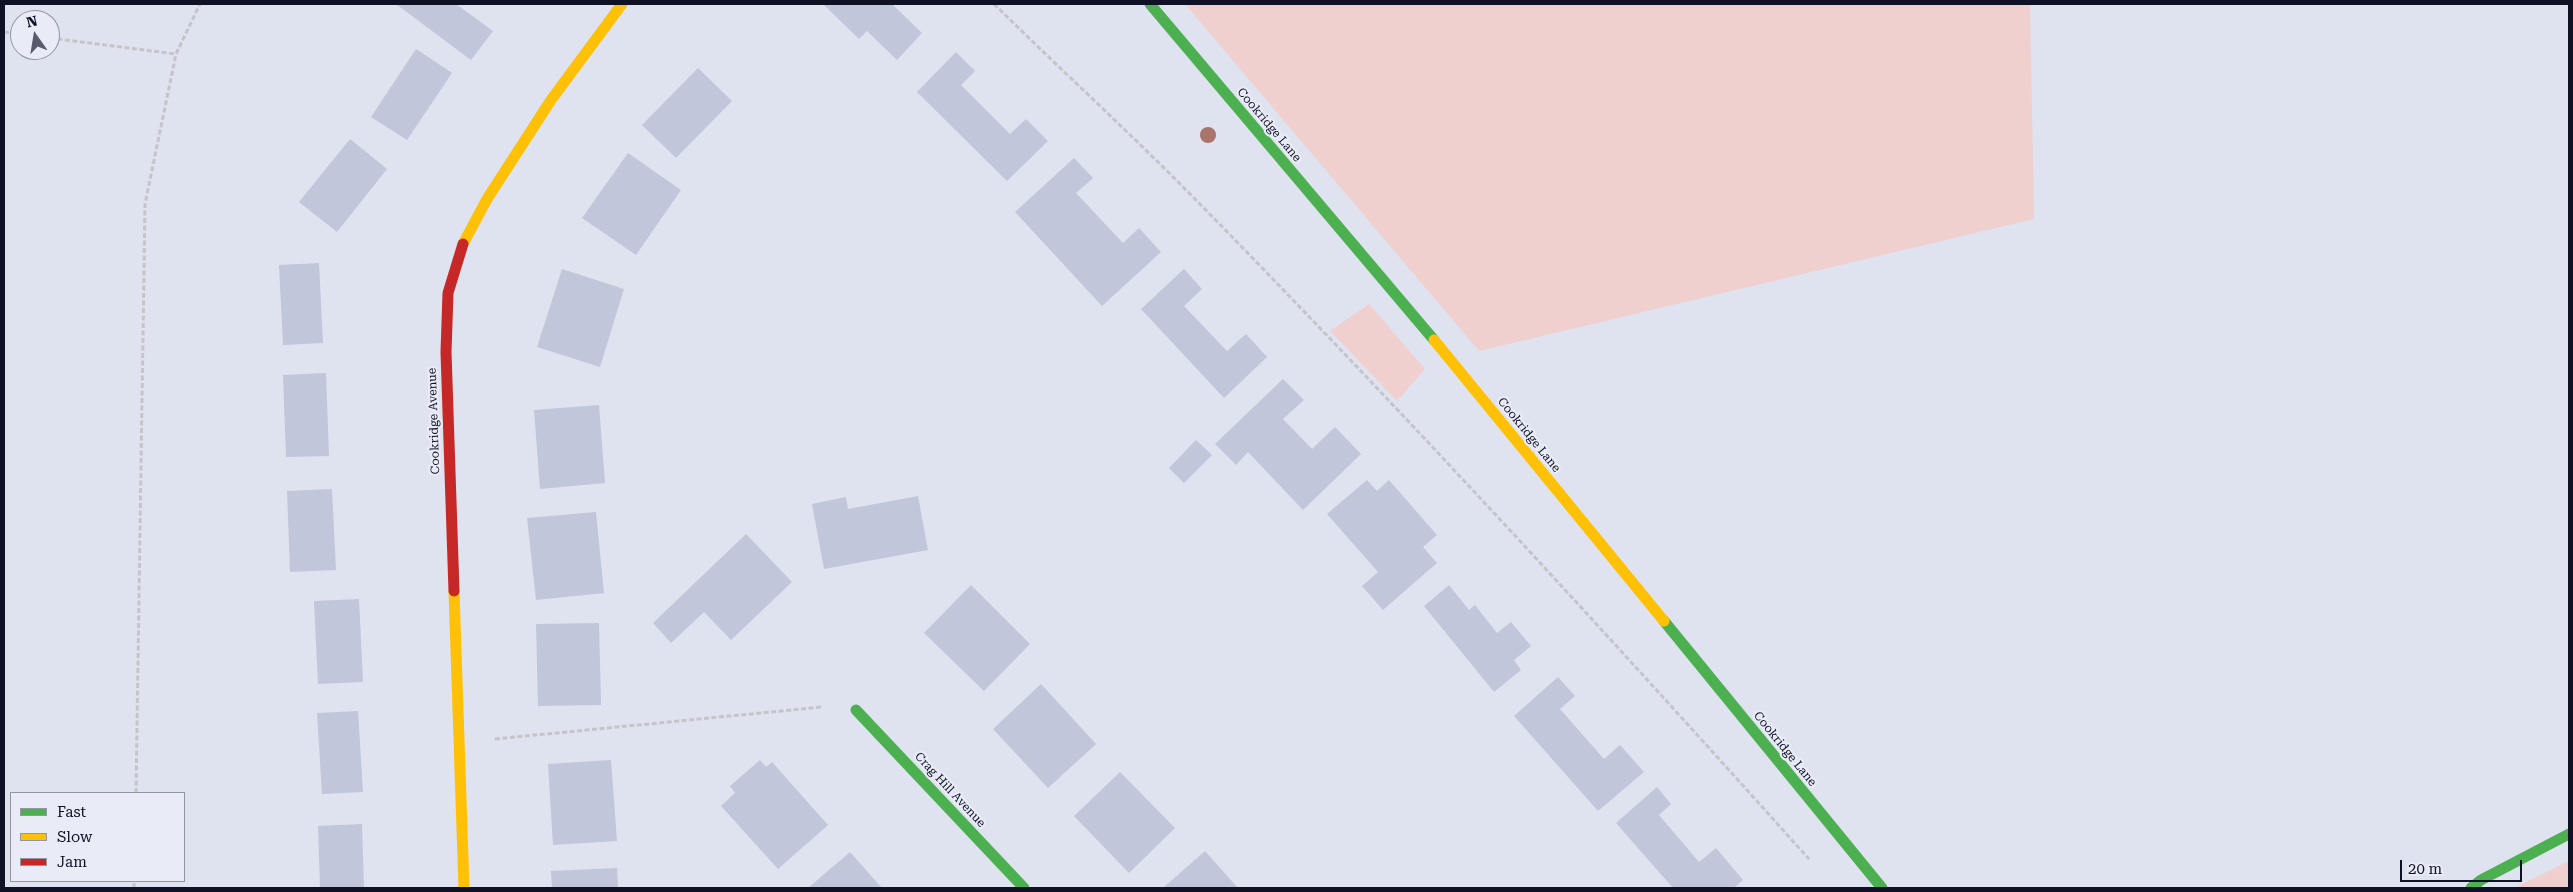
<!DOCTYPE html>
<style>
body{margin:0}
#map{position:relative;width:2573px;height:892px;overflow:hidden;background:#dfe2ef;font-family:"Roboto Serif",serif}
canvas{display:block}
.frame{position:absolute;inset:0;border:5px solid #0f1225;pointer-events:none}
.legend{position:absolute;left:10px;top:792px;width:175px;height:90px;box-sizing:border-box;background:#e9ecf7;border:1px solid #9295a3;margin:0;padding:6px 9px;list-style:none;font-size:15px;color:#0f1225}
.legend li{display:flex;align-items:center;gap:10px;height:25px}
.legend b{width:25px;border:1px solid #9295a3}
.north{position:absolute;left:10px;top:10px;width:50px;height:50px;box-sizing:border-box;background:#e9ecf7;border:1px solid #9295a3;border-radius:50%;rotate:347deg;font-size:14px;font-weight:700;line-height:20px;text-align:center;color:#0f1225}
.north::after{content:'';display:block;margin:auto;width:18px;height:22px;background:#585b6c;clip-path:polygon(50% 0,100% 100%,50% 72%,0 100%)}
.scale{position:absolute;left:2400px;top:860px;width:122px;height:22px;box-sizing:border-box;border:2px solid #0f1225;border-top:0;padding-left:6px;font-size:15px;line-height:18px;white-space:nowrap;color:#0f1225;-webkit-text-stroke:4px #e9ecf7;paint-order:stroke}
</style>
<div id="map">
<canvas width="2573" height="892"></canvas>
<div class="frame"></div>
<ul class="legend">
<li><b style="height:6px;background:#4caf50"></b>Fast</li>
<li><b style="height:6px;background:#ffc107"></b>Slow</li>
<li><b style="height:6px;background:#c62828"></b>Jam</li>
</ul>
<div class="north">N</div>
<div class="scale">20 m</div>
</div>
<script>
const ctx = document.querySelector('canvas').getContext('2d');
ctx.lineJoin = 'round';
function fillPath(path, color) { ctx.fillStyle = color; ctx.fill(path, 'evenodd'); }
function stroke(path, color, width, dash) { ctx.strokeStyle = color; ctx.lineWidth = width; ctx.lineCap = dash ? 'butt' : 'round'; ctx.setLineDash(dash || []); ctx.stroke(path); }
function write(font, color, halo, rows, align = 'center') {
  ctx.font = font + ' "Roboto Serif",serif'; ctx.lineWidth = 4.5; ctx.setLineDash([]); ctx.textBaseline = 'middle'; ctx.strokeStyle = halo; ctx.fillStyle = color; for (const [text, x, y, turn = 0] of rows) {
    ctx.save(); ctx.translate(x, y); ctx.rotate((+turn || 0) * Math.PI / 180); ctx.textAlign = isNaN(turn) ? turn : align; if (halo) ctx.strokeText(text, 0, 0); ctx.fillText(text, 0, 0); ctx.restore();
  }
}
fillPath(new Path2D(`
 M 1185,4 L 2030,4 L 2034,219 L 1479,351 Z
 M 1369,304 L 1425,369 L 1397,401 L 1330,331 Z
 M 2569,861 L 2569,888 L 2514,888 Z`), '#efd0cf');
fillPath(new Path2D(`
 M 396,4 L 456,4 L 493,31 L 471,60 Z
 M 823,4 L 892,4 L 922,33 L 897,60 L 867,31 L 859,39 Z
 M 416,49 L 452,73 L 407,140 L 371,117 Z
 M 956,52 L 975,71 L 961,85 L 1010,134 L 1026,119 L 1048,141 L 1007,181 L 917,92 Z
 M 698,68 L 732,101 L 676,158 L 642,125 Z
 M 350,139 L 387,169 L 337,232 L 299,202 Z
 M 628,153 L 681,190 L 636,255 L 582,218 Z
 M 1074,158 L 1093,178 L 1076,193 L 1123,243 L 1139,228 L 1161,252 L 1102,306 L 1015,212 Z
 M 319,263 L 323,343 L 283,345 L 279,265 Z
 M 562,269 L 624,289 L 600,367 L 537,347 Z
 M 1184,269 L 1202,289 L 1184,306 L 1227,351 L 1246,334 L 1267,357 L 1224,398 L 1141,309 Z
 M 326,373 L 329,456 L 286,457 L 283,375 Z
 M 1283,379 L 1304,400 L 1283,419 L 1312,449 L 1335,427 L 1361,454 L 1303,510 L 1248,452 L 1236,465 L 1215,444 Z
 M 599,405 L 605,483 L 540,489 L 534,410 Z
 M 1196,440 L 1212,455 L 1184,483 L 1169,468 Z
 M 1367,480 L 1377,491 L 1389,480 L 1437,535 L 1423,547 L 1437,563 L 1383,610 L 1362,586 L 1378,572 L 1327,514 Z
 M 332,489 L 336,570 L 290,572 L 287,491 Z
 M 918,496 L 928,550 L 824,569 L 812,504 L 846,497 L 848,509 Z
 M 596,512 L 604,593 L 536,600 L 527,518 Z
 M 746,534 L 792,582 L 731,640 L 704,612 L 671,643 L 653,623 Z
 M 971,585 L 1030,644 L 984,691 L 924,633 Z
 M 1449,585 L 1469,610 L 1475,605 L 1497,633 L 1511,622 L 1531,646 L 1514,660 L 1521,670 L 1494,692 L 1424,606 Z
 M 359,599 L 363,682 L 318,684 L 314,601 Z
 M 599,623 L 601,705 L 538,706 L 536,624 Z
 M 1558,677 L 1575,696 L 1560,709 L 1604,759 L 1620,745 L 1644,772 L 1598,811 L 1514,716 Z
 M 1041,684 L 1096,744 L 1048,788 L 993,729 Z
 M 358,711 L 363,792 L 322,794 L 317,713 Z
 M 611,760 L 617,841 L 553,845 L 548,764 Z
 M 760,760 L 766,767 L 772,762 L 828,825 L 778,869 L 721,806 L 735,793 L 730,786 Z
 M 1120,772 L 1175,828 L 1129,873 L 1074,816 Z
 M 1657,787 L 1671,804 L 1659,815 L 1699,862 L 1716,848 L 1743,880 L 1734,888 L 1673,888 L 1616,823 Z
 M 362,824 L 364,888 L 320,888 L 318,826 Z
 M 1205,851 L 1238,888 L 1163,888 Z
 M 850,852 L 882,888 L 808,888 Z
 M 617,868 L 618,888 L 552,888 L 551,871 Z`), '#c1c6da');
stroke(new Path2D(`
 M 994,4 C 1060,69 1129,132 1194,198 C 1405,413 1608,635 1809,859
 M 4,32 L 20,34
 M 50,38 L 176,54
 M 495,739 L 822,707
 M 136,793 L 145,204 L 176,54 L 200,4
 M 134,888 L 134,881`), '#c3c5ca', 3, [5, 2.5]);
stroke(new Path2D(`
 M 1150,4 L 1434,340
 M 1664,621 L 1882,888
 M 856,710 L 1024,888
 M 2471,888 L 2481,880 L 2569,834`), '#4caf50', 11);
stroke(new Path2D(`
 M 463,244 L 487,199 L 551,100 L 622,4
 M 1434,340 L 1664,621
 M 454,591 L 464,888`), '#ffc107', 11);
stroke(new Path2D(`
 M 454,591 L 446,352 L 448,293 L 463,244`), '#c62828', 11);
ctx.fillStyle = '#a9746c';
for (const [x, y] of [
 [1208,135]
]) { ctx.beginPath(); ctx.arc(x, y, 8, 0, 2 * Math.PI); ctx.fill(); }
write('12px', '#0f1225', '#e9ecf7', [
 ["Cookridge Lane",1269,125,50],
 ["Cookridge Avenue",434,421,-92],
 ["Cookridge Lane",1529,435,51],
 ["Cookridge Lane",1785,749,51],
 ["Crag Hill Avenue",950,790,47]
]);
</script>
